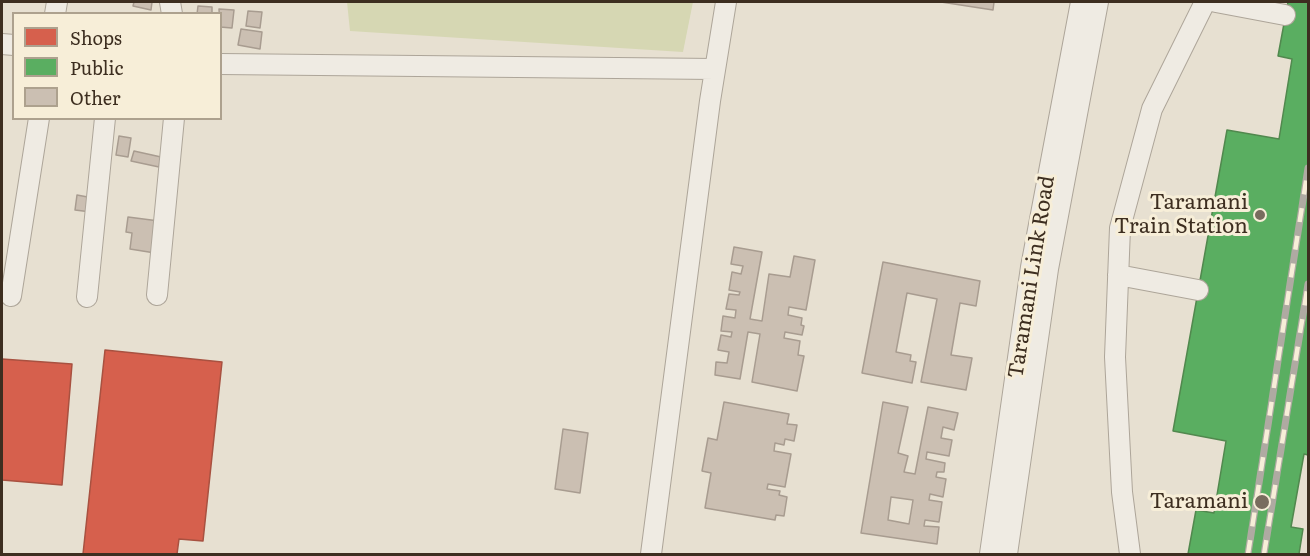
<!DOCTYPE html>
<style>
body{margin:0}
#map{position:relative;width:1310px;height:556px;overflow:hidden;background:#e7e0d1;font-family:Literata,serif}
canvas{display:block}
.frame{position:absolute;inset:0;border:3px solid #3d2e20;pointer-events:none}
.legend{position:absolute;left:12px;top:12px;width:210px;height:108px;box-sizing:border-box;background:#f7eed8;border:2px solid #ada18e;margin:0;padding:8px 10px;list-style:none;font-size:18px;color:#3d2e20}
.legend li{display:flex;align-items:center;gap:12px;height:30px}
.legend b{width:30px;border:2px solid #ada18e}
</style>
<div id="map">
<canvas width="1310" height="556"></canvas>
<div class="frame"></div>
<ul class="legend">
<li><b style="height:16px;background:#d6604d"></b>Shops</li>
<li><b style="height:16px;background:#5aae61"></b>Public</li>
<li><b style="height:16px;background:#cbbfb2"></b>Other</li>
</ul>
</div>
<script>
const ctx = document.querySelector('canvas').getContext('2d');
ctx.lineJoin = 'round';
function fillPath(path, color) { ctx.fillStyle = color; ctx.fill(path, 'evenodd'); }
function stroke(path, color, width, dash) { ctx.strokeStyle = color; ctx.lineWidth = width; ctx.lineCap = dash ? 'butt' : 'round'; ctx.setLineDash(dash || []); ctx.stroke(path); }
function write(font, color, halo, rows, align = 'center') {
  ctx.font = font + ' Literata,serif'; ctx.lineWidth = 6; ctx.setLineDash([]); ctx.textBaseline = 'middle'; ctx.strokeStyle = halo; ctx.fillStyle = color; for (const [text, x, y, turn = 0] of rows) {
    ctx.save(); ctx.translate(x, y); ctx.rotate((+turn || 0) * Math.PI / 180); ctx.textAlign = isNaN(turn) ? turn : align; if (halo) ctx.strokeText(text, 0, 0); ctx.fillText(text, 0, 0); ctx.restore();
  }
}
fillPath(new Path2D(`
 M 347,2 L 693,2 L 683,52 L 350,31 Z`), '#d6d7b3');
const shops = new Path2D(`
 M 105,350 L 222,362 L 203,541 L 179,539 L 177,554 L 83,554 Z
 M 2,359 L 72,364 L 62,485 L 2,480 Z`);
fillPath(shops, '#d6604d');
stroke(shops, '#a85140', 1.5);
const public = new Path2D(`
 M 1288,2 L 1308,2 L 1308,455 L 1304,454 L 1291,527 L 1303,529 L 1299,554 L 1188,554 L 1196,510 L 1214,513 L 1226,441 L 1173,431 L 1227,130 L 1279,139 L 1292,59 L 1278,56 Z`);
fillPath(public, '#5aae61');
stroke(public, '#51884e', 1.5);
const building = new Path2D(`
 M 134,2 L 152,2 L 151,10 L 133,6 Z
 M 941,2 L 994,2 L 993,10 Z
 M 198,6 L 212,7 L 212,14 L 197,14 Z
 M 219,9 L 234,10 L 232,28 L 220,27 Z
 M 248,11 L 262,12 L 260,28 L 246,26 Z
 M 241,29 L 262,32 L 260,49 L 238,45 Z
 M 119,136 L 131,138 L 128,157 L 116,155 Z
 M 134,151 L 161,157 L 159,167 L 131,161 Z
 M 77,195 L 93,198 L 91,212 L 75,210 Z
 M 128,217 L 159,221 L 155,253 L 130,249 L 132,233 L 126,232 Z
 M 734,247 L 762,252 L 750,319 L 762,321 L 769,274 L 790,277 L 794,256 L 815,260 L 806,310 L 789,307 L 788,315 L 802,318 L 801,325 L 804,326 L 802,335 L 785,332 L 784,338 L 800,341 L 798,355 L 804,356 L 797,391 L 752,382 L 760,334 L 748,332 L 740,379 L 715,375 L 716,362 L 727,363 L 729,352 L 718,350 L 721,335 L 731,337 L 732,332 L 721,331 L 723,316 L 735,318 L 736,310 L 726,309 L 729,294 L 739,295 L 740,292 L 729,290 L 732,272 L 741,274 L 743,266 L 731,264 Z
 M 883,262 L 980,281 L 976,306 L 960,303 L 951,355 L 972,358 L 966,390 L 921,382 L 937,299 L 907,293 L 896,352 L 911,355 L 910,361 L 916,362 L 912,383 L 862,373 Z
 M 724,402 L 789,414 L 787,424 L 797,425 L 794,441 L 785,439 L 784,445 L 775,443 L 774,451 L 791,454 L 785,487 L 768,484 L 767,489 L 780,491 L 779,495 L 787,497 L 784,516 L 776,515 L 775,520 L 705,508 L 711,473 L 702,471 L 708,438 L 717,440 Z
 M 883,402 L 908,407 L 898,453 L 908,456 L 904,472 L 915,474 L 928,407 L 958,413 L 954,430 L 943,427 L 941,438 L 952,440 L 949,456 L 927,452 L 926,459 L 945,463 L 944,472 L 937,472 L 936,477 L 946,479 L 943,497 L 930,494 L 929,500 L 942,502 L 939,522 L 925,520 L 924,526 L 939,527 L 937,544 L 861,533 ZM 891,497 L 913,500 L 909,524 L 888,520 Z
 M 563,429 L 588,433 L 580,493 L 555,489 Z`);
fillPath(building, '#cbbfb2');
stroke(building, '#a89c90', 1.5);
const minor = new Path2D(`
 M 170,2 L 172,14
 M 1216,2 L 1285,15
 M 55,14 L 57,2
 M 2,44 L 14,45
 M 220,64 L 715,69
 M 1118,275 L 1198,290
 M 157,295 L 174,118
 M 11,296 L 39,118
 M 87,297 L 105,118
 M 651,554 L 710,101 L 726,2
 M 990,554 L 1031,267 L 1081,2
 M 1007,554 L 1048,269 L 1098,2
 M 1130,554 L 1122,492 L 1115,357 L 1120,228 L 1152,109 L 1205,2`);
stroke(minor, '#ada599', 22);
stroke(minor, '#efebe3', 20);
const rail = new Path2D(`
 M 1248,554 L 1308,168
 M 1264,554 L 1308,284`);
stroke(rail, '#afaaa2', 7);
stroke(rail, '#f7eed8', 4.5, [14]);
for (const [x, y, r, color] of [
 [1260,215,6,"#786c5e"],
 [1262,502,8,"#786c5e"]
]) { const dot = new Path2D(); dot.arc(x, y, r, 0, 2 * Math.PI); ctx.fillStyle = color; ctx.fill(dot); stroke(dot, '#f7eed8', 2); }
write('21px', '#3d2e20', '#f7eed8', [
 ["Taramani",1248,203],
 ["Train Station",1248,227],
 ["Taramani",1248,502]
], 'right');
write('21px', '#3d2e20', '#f7eed8', [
 ["Taramani Link Road",1032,277,-81]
]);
</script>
